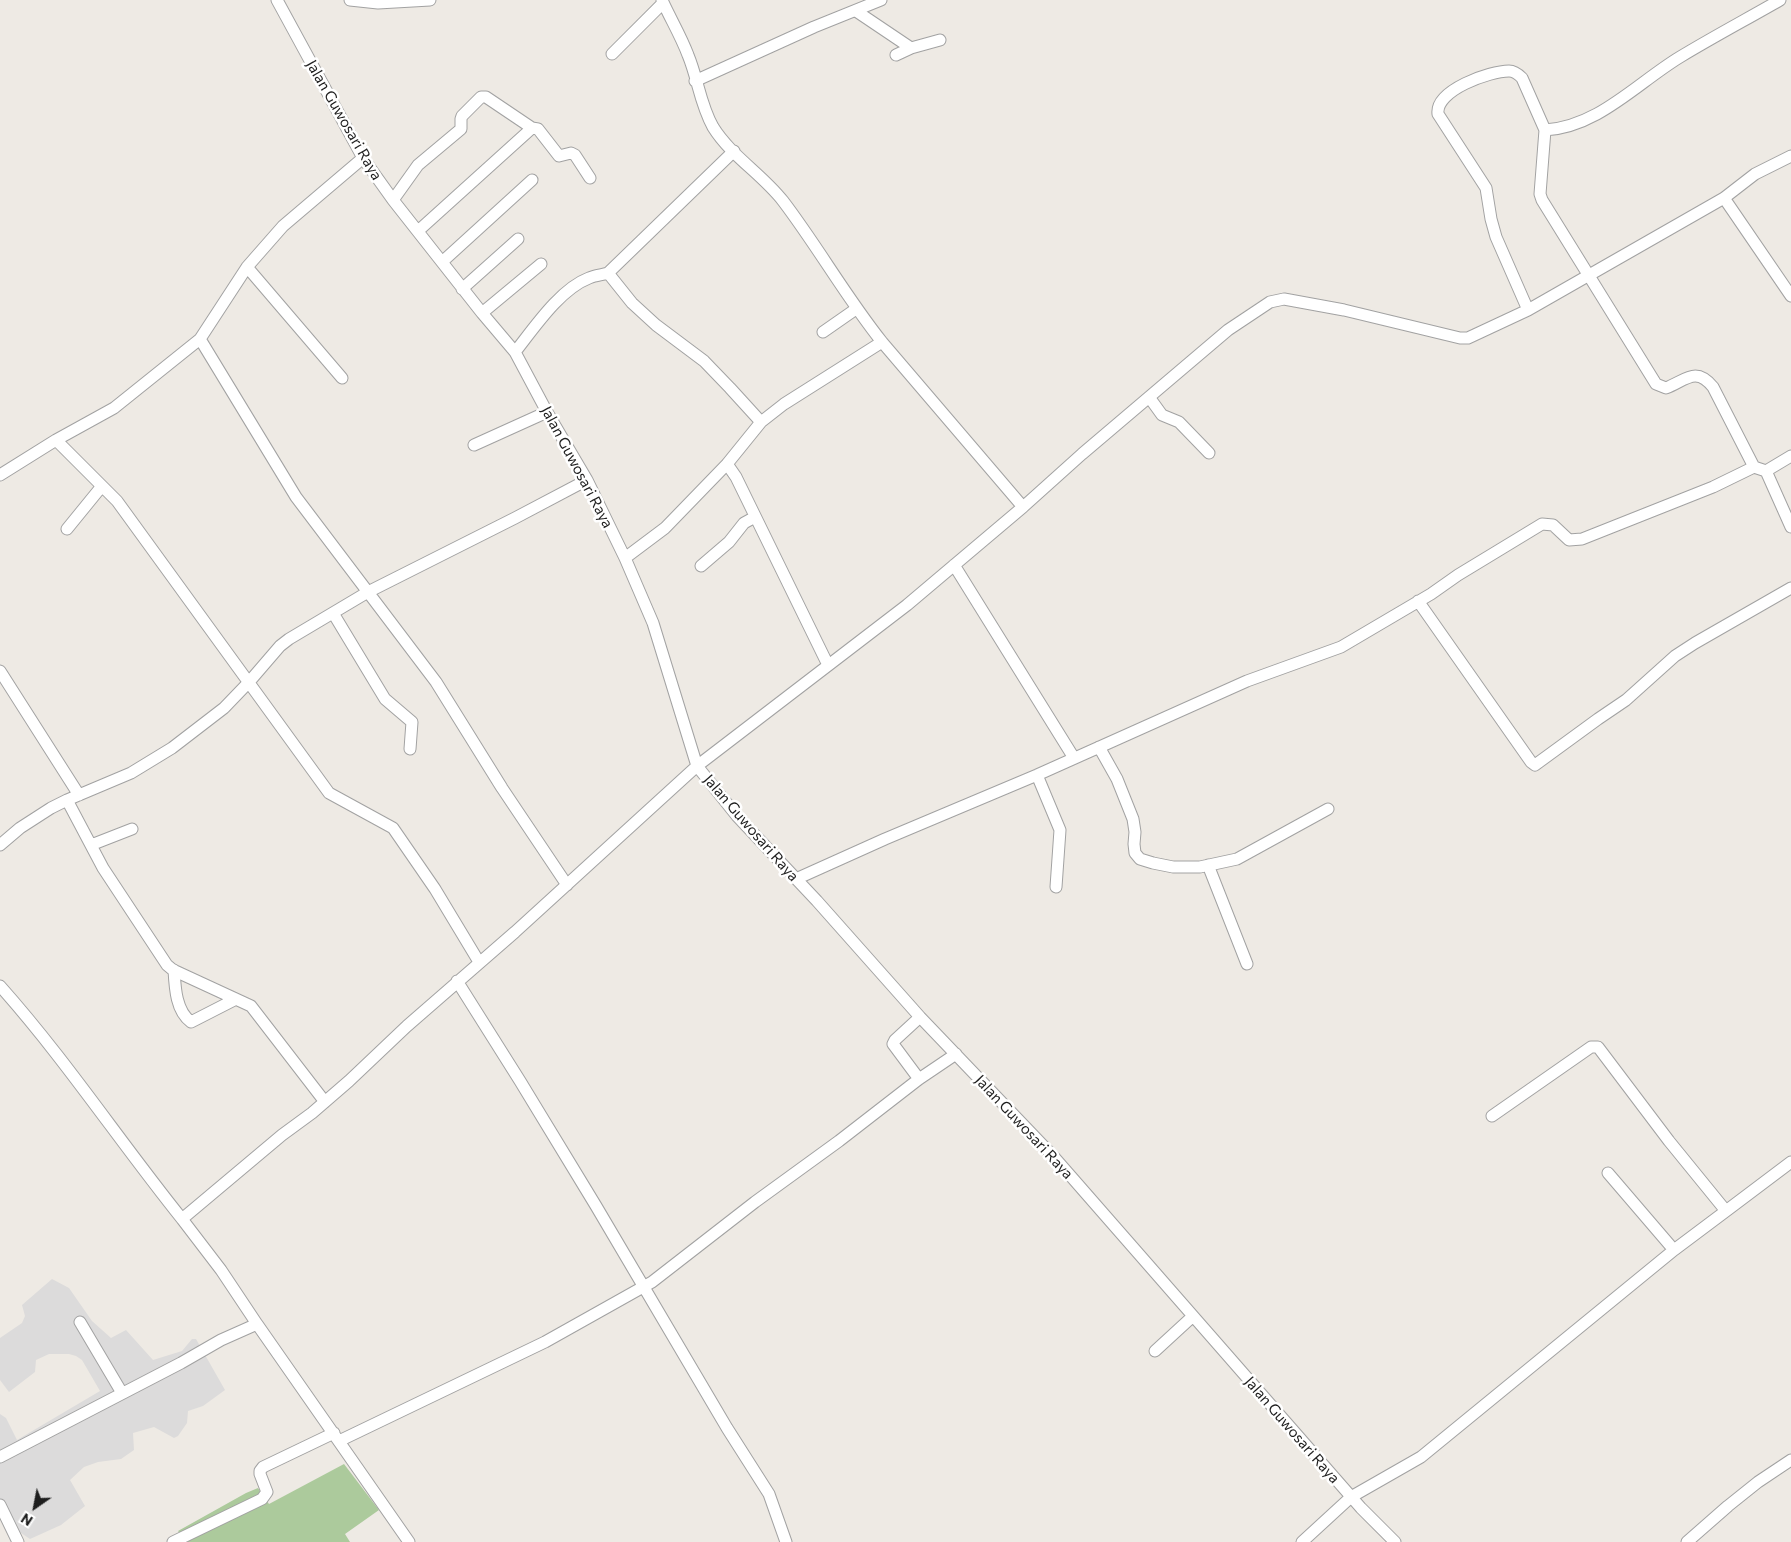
<!DOCTYPE html>
<style>
body{margin:0}
#map{position:relative;width:1791px;height:1542px;overflow:hidden;background:#eeeae4;font-family:Commissioner,sans-serif}
canvas{display:block}
.north{position:absolute;left:10px;top:1482px;width:50px;height:50px;-webkit-text-stroke:4px #fff;paint-order:stroke;rotate:213deg;font-size:14px;font-weight:700;line-height:20px;text-align:center;color:#1e1e1e}
.north::after{content:'';display:block;margin:auto;width:18px;height:22px;background:#1e1e1e;clip-path:polygon(50% 0,100% 100%,50% 72%,0 100%)}
</style>
<div id="map">
<canvas width="1791" height="1542"></canvas>
<div class="north">N</div>
</div>
<script>
const ctx = document.querySelector('canvas').getContext('2d');
ctx.lineJoin = 'round';
function fillPath(path, color) { ctx.fillStyle = color; ctx.fill(path, 'evenodd'); }
function stroke(path, color, width, dash) { ctx.strokeStyle = color; ctx.lineWidth = width; ctx.lineCap = dash ? 'butt' : 'round'; ctx.setLineDash(dash || []); ctx.stroke(path); }
function write(font, color, halo, rows, align = 'center') {
  ctx.font = font + ' Commissioner,sans-serif'; ctx.lineWidth = 5; ctx.setLineDash([]); ctx.textBaseline = 'middle'; ctx.strokeStyle = halo; ctx.fillStyle = color; for (const [text, x, y, turn = 0] of rows) {
    ctx.save(); ctx.translate(x, y); ctx.rotate((+turn || 0) * Math.PI / 180); ctx.textAlign = isNaN(turn) ? turn : align; if (halo) ctx.strokeText(text, 0, 0); ctx.fillText(text, 0, 0); ctx.restore();
  }
}
fillPath(new Path2D(`
 M 52,1279 L 69,1288 L 92,1321 L 111,1338 L 126,1330 L 153,1360 L 182,1351 L 192,1339 L 196,1339 L 225,1390 L 203,1406 L 188,1411 L 187,1423 L 178,1436 L 174,1438 L 154,1427 L 133,1433 L 134,1450 L 121,1459 L 98,1462 L 84,1467 L 70,1480 L 85,1506 L 61,1525 L 30,1539 L 18,1531 L 0,1516 L 0,1414 L 6,1418 L 17,1440 L 100,1391 L 82,1360 L 76,1356 L 69,1354 L 49,1354 L 36,1360 L 35,1372 L 9,1392 L 0,1380 L 0,1338 L 22,1323 L 25,1316 L 22,1305 Z`), '#dcdbdb');
fillPath(new Path2D(`
 M 344,1464 L 379,1510 L 345,1534 L 350,1542 L 186,1542 L 178,1531 L 246,1493 L 258,1488 L 269,1504 Z`), '#acca9c');
const minor = new Path2D(`
 M 277,0 L 363,158 L 393,200 L 482,313 L 515,352 L 547,412 L 587,480 L 625,558 L 653,623 L 697,766 L 737,816 L 817,901 L 920,1017 L 1054,1157 L 1361,1508 L 1395,1542
 M 350,0 L 378,3 L 430,0
 M 662,0 C 670,18 681,36 688,55 C 698,79 700,104 713,127 C 731,156 762,174 783,201 C 818,247 846,297 882,342
 M 856,11 L 911,48
 M 612,54 L 663,3
 M 896,55 L 911,48 L 940,40
 M 695,81 L 814,27 L 881,0
 M 1545,130 L 1540,194 L 1542,200 L 1656,384 L 1666,388 C 1686,380 1696,366 1713,387 L 1754,467
 M 363,158 L 283,226 L 247,267 L 200,339 L 296,497 L 436,682 L 502,788 L 567,885
 M 1724,198 L 1791,296
 M 393,200 L 418,165 L 461,129 L 461,119 L 462,116 L 481,97 L 486,97 L 532,128
 M 418,231 L 532,128 L 538,129 L 559,156 L 571,153 L 575,155 L 590,178
 M 442,262 L 532,180
 M 247,267 L 342,378
 M 608,273 L 632,303 L 656,325 L 704,361 L 730,388 L 761,422
 M 462,289 L 518,239
 M 1528,310 L 1496,237 L 1491,219 L 1486,188 L 1438,114 C 1435,90 1490,71 1509,71 C 1514,71 1519,75 1522,78 L 1545,130 C 1598,127 1637,83 1680,57 C 1713,37 1747,19 1780,0
 M 482,313 L 541,264
 M 823,332 L 856,309
 M 515,352 C 534,328 560,289 589,278 C 595,275 602,275 608,273 L 734,151
 M 1149,397 L 1162,415 L 1179,422 L 1209,453
 M 56,440 L 117,501 L 329,793 L 393,828 L 435,889 L 479,962
 M 474,445 L 547,412
 M 727,464 L 736,477 L 828,665
 M 1766,471 L 1791,527
 M 0,475 L 56,440 L 114,408 L 200,339
 M 67,529 L 102,486
 M 625,558 L 665,528 L 727,464 L 761,422 L 784,404 L 882,342 L 1023,507
 M 954,565 L 1074,758
 M 701,566 L 729,542 L 744,523 L 755,517
 M 1418,601 L 1531,762 L 1535,765 L 1598,719 L 1626,700 L 1675,656 L 1695,643 L 1791,588
 M 333,613 L 385,699 L 412,722 L 410,749
 M 0,671 L 79,795
 M 1099,747 L 1117,779 L 1133,819 L 1135,832 L 1134,844 L 1135,853 L 1140,859 L 1153,863 L 1173,867 L 1200,867 L 1237,859 L 1328,809
 M 1037,775 L 1060,830 L 1056,887
 M 67,800 L 103,868 L 167,965 L 173,970 L 251,1006 L 325,1102
 M 0,845 L 20,828 L 51,808 L 67,800 L 131,773 L 172,748 L 224,708 L 249,682 L 280,646 L 289,639 L 368,592 L 515,518 L 587,480
 M 91,845 L 132,829
 M 1208,865 L 1247,964
 M 796,879 L 885,839 L 1037,775 L 1247,681 L 1341,647 L 1431,594 L 1458,575 L 1542,524 L 1553,525 L 1569,540 L 1582,539 L 1713,487 L 1754,467 L 1766,471 L 1791,456
 M 174,970 C 175,988 176,1011 191,1022 L 236,999
 M 457,981 L 520,1081 L 596,1206 L 727,1428 L 769,1494 L 786,1542
 M 0,986 C 66,1060 120,1142 182,1219
 M 919,1079 L 893,1044 L 895,1040 L 920,1017
 M 1608,1173 L 1674,1250
 M 1726,1211 L 1791,1162
 M 80,1322 L 122,1393
 M 257,1324 L 409,1542
 M 1155,1351 L 1192,1317
 M 339,1441 L 545,1342 L 652,1282 L 755,1202 L 839,1141 L 919,1079 L 956,1054
 M 0,1457 L 181,1363 L 221,1340 L 257,1324 L 221,1270 L 182,1219 L 282,1135 L 312,1113 L 349,1081 L 407,1026 L 515,932 L 697,766 L 907,605 L 1023,507 L 1082,454 L 1228,330 L 1270,302 L 1284,299 L 1344,310 L 1460,338 L 1468,338 L 1528,310 L 1724,198 L 1755,174 L 1791,156
 M 0,1505 L 18,1542
 M 173,1542 L 262,1499 L 267,1492 L 260,1474 L 260,1471 L 263,1467 L 334,1433
 M 1302,1542 L 1351,1497 L 1421,1457 L 1674,1250 L 1726,1211 L 1669,1141 L 1598,1047 L 1591,1047 L 1492,1116
 M 1687,1542 L 1728,1506 L 1758,1482 L 1791,1460`);
stroke(minor, '#a2a2a2', 13);
stroke(minor, '#fff', 11);
write('15px', '#1e1e1e', '#fff', [
 ["Jalan Guwosari Raya",344,120,60],
 ["Jalan Guwosari Raya",577,467,62],
 ["Jalan Guwosari Raya",751,828,49],
 ["Jalan Guwosari Raya",1024,1127,47],
 ["Jalan Guwosari Raya",1292,1430,49]
]);
</script>
